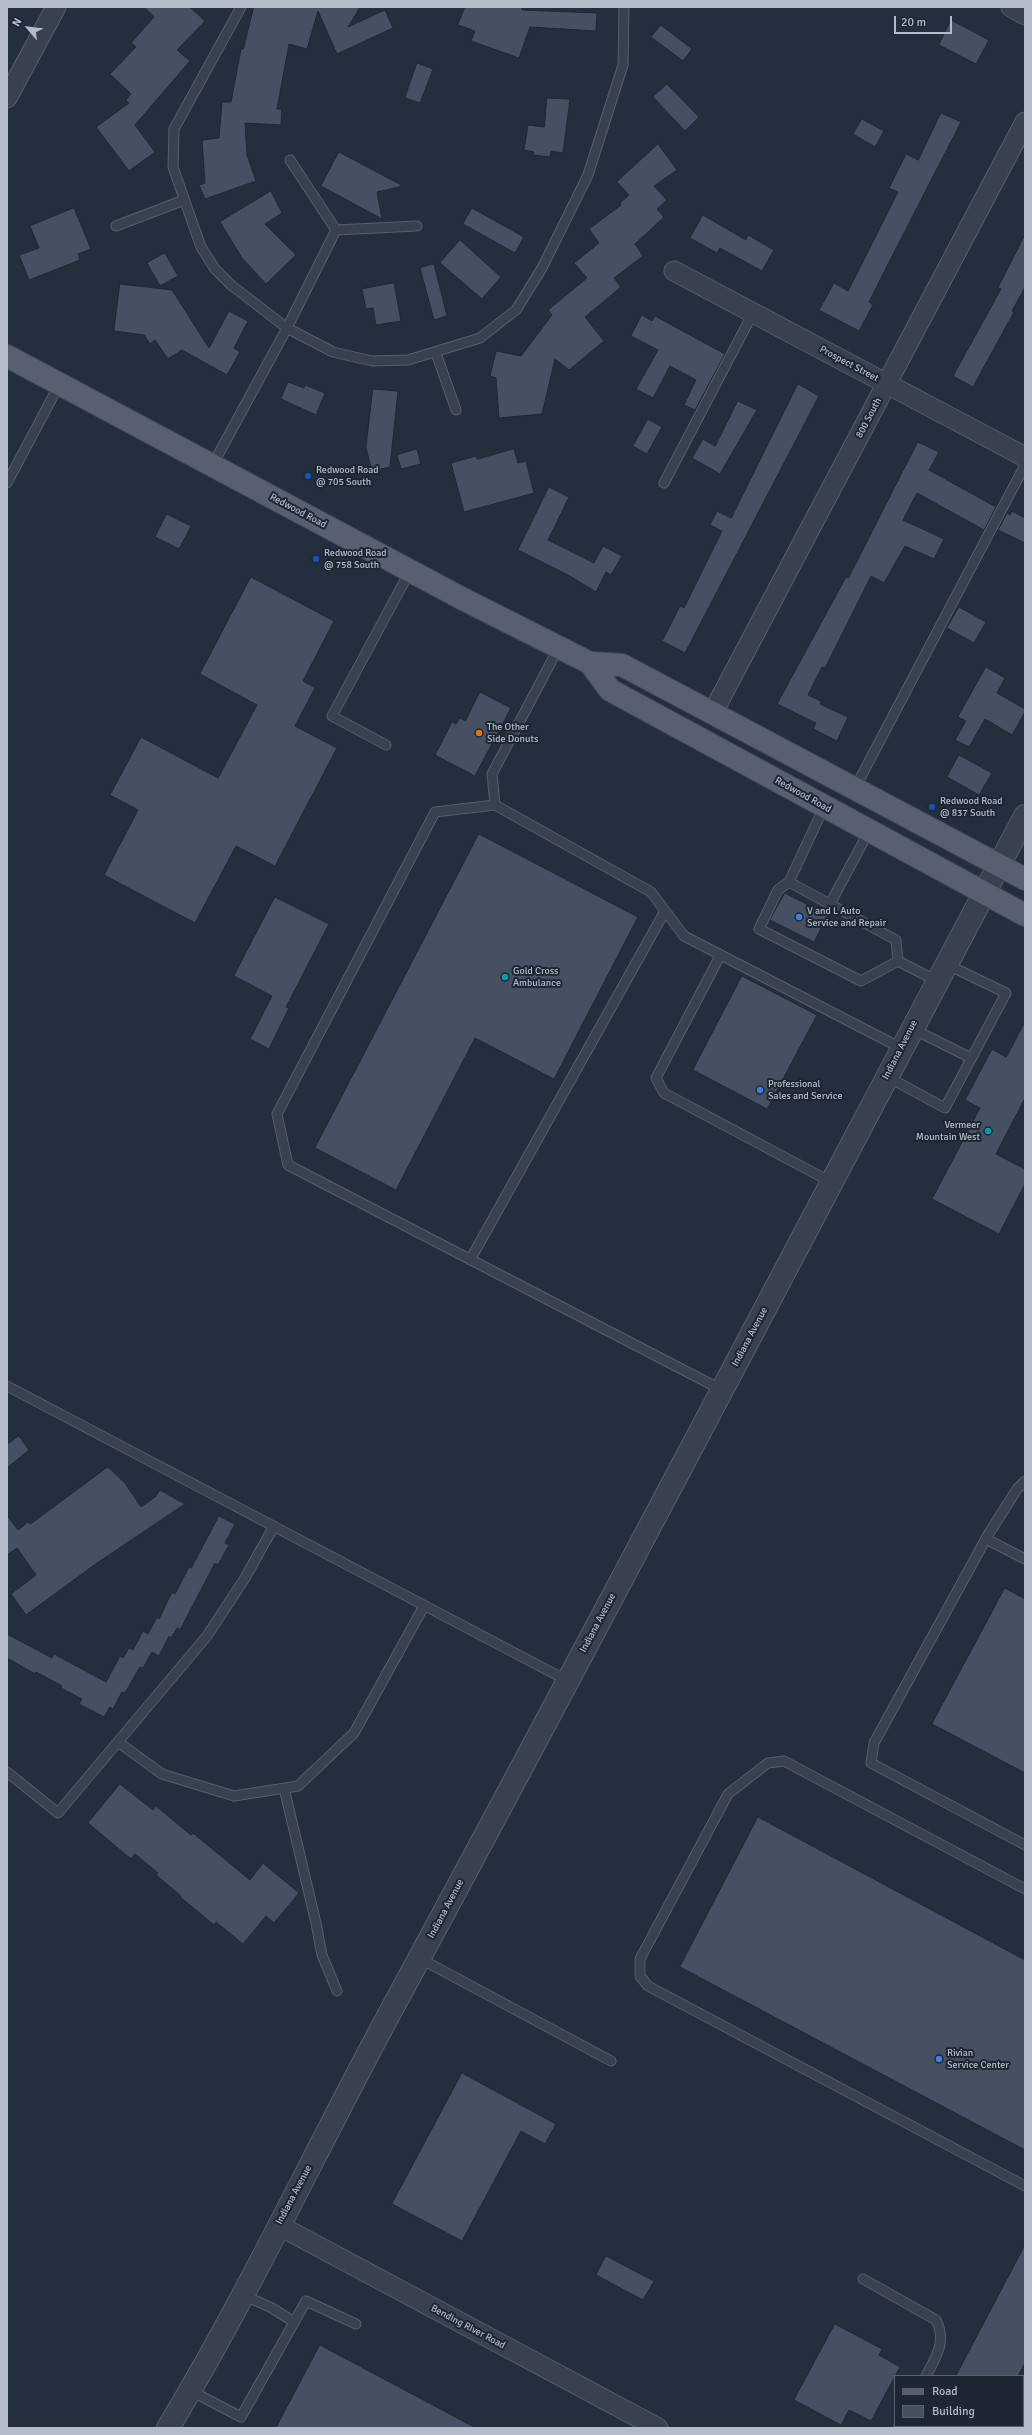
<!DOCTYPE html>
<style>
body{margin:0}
#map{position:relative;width:1032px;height:2435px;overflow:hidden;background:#242f3e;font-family:Signika,sans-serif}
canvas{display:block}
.frame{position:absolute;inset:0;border:8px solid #b4bcc9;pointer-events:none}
.legend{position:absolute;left:894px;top:2375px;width:130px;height:52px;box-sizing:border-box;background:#1d2633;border:1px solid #59626f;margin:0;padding:5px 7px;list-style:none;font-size:12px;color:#b4bcc9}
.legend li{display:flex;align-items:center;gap:8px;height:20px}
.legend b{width:20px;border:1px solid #59626f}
.north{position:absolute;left:8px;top:8px;width:40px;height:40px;-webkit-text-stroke:3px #1d2633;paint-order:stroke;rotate:298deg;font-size:11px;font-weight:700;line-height:16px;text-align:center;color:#b4bcc9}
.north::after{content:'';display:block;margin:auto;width:14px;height:18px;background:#b4bcc9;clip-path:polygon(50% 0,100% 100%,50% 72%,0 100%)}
.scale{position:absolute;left:894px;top:16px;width:58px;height:18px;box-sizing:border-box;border:2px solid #b4bcc9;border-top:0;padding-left:5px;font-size:12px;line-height:14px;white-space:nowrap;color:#b4bcc9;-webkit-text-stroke:3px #1d2633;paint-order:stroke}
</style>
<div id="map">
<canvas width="1032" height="2435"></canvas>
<div class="frame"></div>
<ul class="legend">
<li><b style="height:5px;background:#56606e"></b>Road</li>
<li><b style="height:11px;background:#455162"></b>Building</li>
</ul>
<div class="north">N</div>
<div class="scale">20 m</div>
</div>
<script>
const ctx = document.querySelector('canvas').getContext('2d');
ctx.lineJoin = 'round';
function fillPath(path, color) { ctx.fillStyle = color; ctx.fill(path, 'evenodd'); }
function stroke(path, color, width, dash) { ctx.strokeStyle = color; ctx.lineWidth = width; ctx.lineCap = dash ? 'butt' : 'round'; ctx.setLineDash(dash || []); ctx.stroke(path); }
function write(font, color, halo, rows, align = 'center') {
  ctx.font = font + ' Signika,sans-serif'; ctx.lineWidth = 4; ctx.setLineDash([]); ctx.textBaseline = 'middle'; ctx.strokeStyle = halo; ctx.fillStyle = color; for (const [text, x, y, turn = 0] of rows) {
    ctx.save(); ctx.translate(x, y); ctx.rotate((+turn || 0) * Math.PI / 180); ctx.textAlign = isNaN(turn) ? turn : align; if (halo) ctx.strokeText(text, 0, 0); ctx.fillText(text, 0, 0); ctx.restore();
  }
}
const building = new Path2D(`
 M 144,7 L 190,7 L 205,21 L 177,50 L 190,61 L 135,125 L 155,152 L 129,171 L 96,127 L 129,103 L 126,100 L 131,94 L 110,74 L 136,47 L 131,43 L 154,17 Z
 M 254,7 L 360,7 L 348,27 L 385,10 L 393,28 L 337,54 L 318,11 L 307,49 L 289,44 L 277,109 L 282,109 L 281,125 L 245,123 L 247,155 L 256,181 L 205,199 L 199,185 L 205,183 L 202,140 L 219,138 L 222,102 L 231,102 L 241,49 L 243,49 Z
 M 465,7 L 522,7 L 522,10 L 597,13 L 596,31 L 530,27 L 519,58 L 471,41 L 475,31 L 458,25 Z
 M 951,20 L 989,40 L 976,64 L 939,45 Z
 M 661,25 L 692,49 L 683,61 L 651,37 Z
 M 417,63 L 433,69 L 420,103 L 405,98 Z
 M 667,84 L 699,117 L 685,131 L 653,97 Z
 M 547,98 L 570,99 L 563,153 L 551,151 L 550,157 L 533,155 L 534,152 L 524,150 L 528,125 L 544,127 Z
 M 941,113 L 961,122 L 886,268 L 869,302 L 873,305 L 859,331 L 819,310 L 834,283 L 848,291 L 898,192 L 889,188 L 906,154 L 918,160 Z
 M 862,119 L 884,131 L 875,147 L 853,134 Z
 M 658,144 L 677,170 L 654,186 L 667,200 L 657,209 L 664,217 L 635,244 L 643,256 L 614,278 L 621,287 L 585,317 L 604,341 L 569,370 L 555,359 L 542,414 L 499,418 L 496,378 L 490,376 L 496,351 L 521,356 L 552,315 L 548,310 L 587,278 L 574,263 L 599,243 L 589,229 L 621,205 L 620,203 L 629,195 L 617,182 Z
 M 339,152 L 403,186 L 377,192 L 382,219 L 321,186 Z
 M 271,191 L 282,213 L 265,224 L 296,255 L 266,284 L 242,258 L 220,222 Z
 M 74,208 L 91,249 L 78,254 L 80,260 L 29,280 L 19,255 L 39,248 L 30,226 Z
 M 472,208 L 524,237 L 515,253 L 463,224 Z
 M 703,215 L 746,240 L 748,235 L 774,250 L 762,271 L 720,248 L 717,253 L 690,238 Z
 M 1025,235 L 1025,287 L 1012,311 L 1014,312 L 973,387 L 953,376 L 1001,289 L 998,288 Z
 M 460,240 L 501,277 L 482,299 L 440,263 Z
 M 165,253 L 178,276 L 160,286 L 147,263 Z
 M 434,264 L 447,316 L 434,320 L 420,268 Z
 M 394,283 L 401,321 L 376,325 L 373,308 L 366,309 L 362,289 Z
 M 120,284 L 172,290 L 209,348 L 229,311 L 248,321 L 234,348 L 240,352 L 227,375 L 182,350 L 168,359 L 155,340 L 150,344 L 144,335 L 114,331 Z
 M 642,315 L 652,321 L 655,316 L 725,354 L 695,410 L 684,405 L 696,380 L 670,366 L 653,398 L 636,389 L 658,350 L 631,336 Z
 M 288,382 L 304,388 L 305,385 L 325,393 L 316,415 L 281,399 Z
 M 798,384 L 819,396 L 685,653 L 662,641 L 680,606 L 684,608 L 722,531 L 710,525 L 717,511 L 731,518 Z
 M 373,389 L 398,391 L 390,467 L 372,471 L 366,448 Z
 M 738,401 L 757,410 L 720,474 L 692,458 L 703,439 L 715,446 Z
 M 648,419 L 662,427 L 647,454 L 633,446 Z
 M 918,442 L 939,452 L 929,470 L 996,507 L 984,530 L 917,493 L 903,520 L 944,539 L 934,559 L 905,546 L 884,583 L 871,576 L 825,668 L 822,667 L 808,695 L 821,701 L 820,704 L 848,717 L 837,741 L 813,729 L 816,723 L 777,704 L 846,577 L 848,578 Z
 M 417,449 L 421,464 L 401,469 L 397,455 Z
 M 514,449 L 518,463 L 526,461 L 534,493 L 464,512 L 451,463 L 476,456 L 477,459 Z
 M 549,487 L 569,497 L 548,540 L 594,563 L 603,546 L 622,556 L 611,575 L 606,572 L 596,592 L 570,576 L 518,550 Z
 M 1012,511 L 1025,518 L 1025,543 L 998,530 L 1007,513 L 1010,515 Z
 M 167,514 L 191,526 L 179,549 L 155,537 Z
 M 251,577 L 334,621 L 303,681 L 315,688 L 295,726 L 337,748 L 275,866 L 236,846 L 195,923 L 104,875 L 138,810 L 110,795 L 141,737 L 218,778 L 257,705 L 200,674 Z
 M 959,607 L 986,622 L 974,643 L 947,628 Z
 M 986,667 L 1005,678 L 997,693 L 1025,709 L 1025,712 L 1012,735 L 985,719 L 969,747 L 955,740 L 966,721 L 958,717 Z
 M 480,692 L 511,708 L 475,776 L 435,755 L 452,722 L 456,724 L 460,718 L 465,721 Z
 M 959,755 L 992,773 L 979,795 L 947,777 Z
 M 479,834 L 638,917 L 554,1079 L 475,1038 L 396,1190 L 315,1148 Z
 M 785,893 L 828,915 L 814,942 L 770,920 Z
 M 275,897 L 329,924 L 286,1007 L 289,1008 L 269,1049 L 250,1039 L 272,996 L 234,976 Z
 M 742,976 L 817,1015 L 767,1109 L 693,1070 Z
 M 1025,1022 L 1025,1098 L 996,1154 L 1025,1169 L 1025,1184 L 999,1234 L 932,1199 L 980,1108 L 965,1100 L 992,1049 L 1006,1057 Z
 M 19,1436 L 29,1450 L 7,1468 L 7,1445 Z
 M 108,1467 L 125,1483 L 141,1507 L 155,1497 L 160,1490 L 185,1504 L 97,1563 L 26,1615 L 11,1594 L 36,1575 L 17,1548 L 7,1555 L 7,1515 L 18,1530 L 28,1522 L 30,1524 Z
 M 219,1516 L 235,1524 L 225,1543 L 229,1545 L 218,1565 L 215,1563 L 180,1630 L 177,1628 L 171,1638 L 169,1636 L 159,1656 L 152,1652 L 143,1668 L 140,1667 L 125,1693 L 122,1692 L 113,1709 L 110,1707 L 104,1717 L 79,1704 L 82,1699 L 61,1688 L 62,1686 L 36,1672 L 35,1674 L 7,1658 L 7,1634 L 52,1658 L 54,1654 L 106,1682 L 120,1656 L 123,1658 L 129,1648 L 133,1650 L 143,1631 L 148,1634 L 157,1617 L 159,1619 L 172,1592 L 175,1594 L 189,1567 L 191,1568 Z
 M 1005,1588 L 1025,1599 L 1025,1773 L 932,1724 Z
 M 120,1784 L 153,1810 L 156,1806 L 191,1835 L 193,1833 L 250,1880 L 263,1863 L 299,1893 L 274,1923 L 266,1916 L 243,1944 L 216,1922 L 214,1925 L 180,1897 L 181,1896 L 156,1875 L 158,1873 L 135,1854 L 131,1859 L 88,1823 Z
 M 758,1817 L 1025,1960 L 1025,2150 L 680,1967 Z
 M 462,2073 L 556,2124 L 545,2144 L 521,2131 L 462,2241 L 392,2204 Z
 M 1025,2245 L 1025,2363 L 1018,2376 L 956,2376 Z
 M 606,2256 L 654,2281 L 643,2300 L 596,2275 Z
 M 835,2324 L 882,2349 L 879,2355 L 900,2367 L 871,2421 L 849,2410 L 841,2425 L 794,2400 Z
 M 320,2345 L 476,2428 L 276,2428 Z`);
fillPath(building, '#455162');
stroke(building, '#1f2835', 1);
const service = new Path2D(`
 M 241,7 L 174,129 L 173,167 L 201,247 L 215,269 L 231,285 L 287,328 L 333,352 L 372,361 L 408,360 L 480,338 L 516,310 L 542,268 L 588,175 L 623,65 L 624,7
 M 290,160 L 336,230 L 417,226
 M 116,226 L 184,200
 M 436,353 L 456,410
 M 212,466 L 287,328 L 336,230
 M 7,483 L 59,385
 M 664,483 L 753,313
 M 386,745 L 332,716 L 410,571
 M 855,788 L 1025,465
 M 495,805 L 492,774 L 559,647
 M 824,807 L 789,882 L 896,940 L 898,961 L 937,981
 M 789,882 L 778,890 L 759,929 L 861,981 L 898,961
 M 830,904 L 869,831
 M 720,956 L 656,1078 L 664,1093 L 831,1182
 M 913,1029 L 971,1058
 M 888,1077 L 945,1108 L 1006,993 L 946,964
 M 470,1260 L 665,911
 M 7,1386 L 568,1681
 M 722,1390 L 288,1165 L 277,1114 L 435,812 L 495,805 L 651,892 L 684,936 L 901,1048
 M 1025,1481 L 1017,1489 L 988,1535 L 874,1743 L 871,1763 L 1025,1845
 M 986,1539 L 1025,1559
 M 118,1742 L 162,1774 L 234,1796 L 298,1786 L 354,1733 L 424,1606
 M 7,1772 L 58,1813 L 207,1636 L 245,1578 L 274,1526
 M 284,1788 L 316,1923 L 322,1955 L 337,1991
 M 1025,1889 L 784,1761 L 768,1763 L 728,1794 L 640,1959 L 640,1976 L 648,1986 L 1025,2186
 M 419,1958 L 611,2061
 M 863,2279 L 936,2320 C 947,2341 936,2357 926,2376
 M 243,2295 L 272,2308 L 294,2322
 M 191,2391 L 241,2417 L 306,2301 L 356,2324
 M 898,2428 L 900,2426`);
const minor = new Path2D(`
 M 1011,7 L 1025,15
 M 7,98 L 56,7
 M 674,271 L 1025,457
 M 712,714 L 1025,122
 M 278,2225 L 658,2428`);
const tertiary = new Path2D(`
 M 168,2428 C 250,2292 317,2147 393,2007 C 607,1612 815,1213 1025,816`);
const primary = new Path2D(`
 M 7,356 L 463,599 L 590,663 L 622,665 L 1025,879
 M 590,663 L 610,690 L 1025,915`);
stroke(service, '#565f6c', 11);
stroke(minor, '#565f6c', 21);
stroke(tertiary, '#565f6c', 24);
stroke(primary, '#414a57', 24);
stroke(service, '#38414e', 9);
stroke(minor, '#38414e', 19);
stroke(tertiary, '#38414e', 22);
stroke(primary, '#56606e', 22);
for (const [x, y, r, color] of [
 [308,476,4,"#1a4fb4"],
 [316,559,4,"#1a4fb4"],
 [479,733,4,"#e8710a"],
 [932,807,4,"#1a4fb4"],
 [799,917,4,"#3f7fe0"],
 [505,977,4,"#0f9aa8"],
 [760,1090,4,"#3f7fe0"],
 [988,1131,4,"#0f9aa8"],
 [939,2059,4,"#3f7fe0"]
]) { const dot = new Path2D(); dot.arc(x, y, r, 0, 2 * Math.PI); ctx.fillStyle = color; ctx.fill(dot); stroke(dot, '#1d2633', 1.5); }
write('10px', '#b4bcc9', '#1d2633', [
 ["Prospect Street",849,364,28],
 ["800 South",869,418,-62],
 ["Redwood Road",298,511,28],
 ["Redwood Road",803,795,29],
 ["Indiana Avenue",900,1050,-63],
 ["Indiana Avenue",750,1337,-62],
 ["Indiana Avenue",598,1623,-62],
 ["Indiana Avenue",446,1909,-62],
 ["Indiana Avenue",294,2195,-62],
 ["Bending River Road",468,2327,28]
]);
write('10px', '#b4bcc9', '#1d2633', [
 ["Redwood Road",316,470],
 ["@ 705 South",316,482],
 ["Redwood Road",324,553],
 ["@ 758 South",324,565],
 ["The Other",487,727],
 ["Side Donuts",487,739],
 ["Redwood Road",940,801],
 ["@ 837 South",940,813],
 ["V and L Auto",807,911],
 ["Service and Repair",807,923],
 ["Gold Cross",513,971],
 ["Ambulance",513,983],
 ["Professional",768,1084],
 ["Sales and Service",768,1096],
 ["Vermeer",980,1125,"right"],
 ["Mountain West",980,1137,"right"],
 ["Rivian",947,2053],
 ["Service Center",947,2065]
], 'left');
</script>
